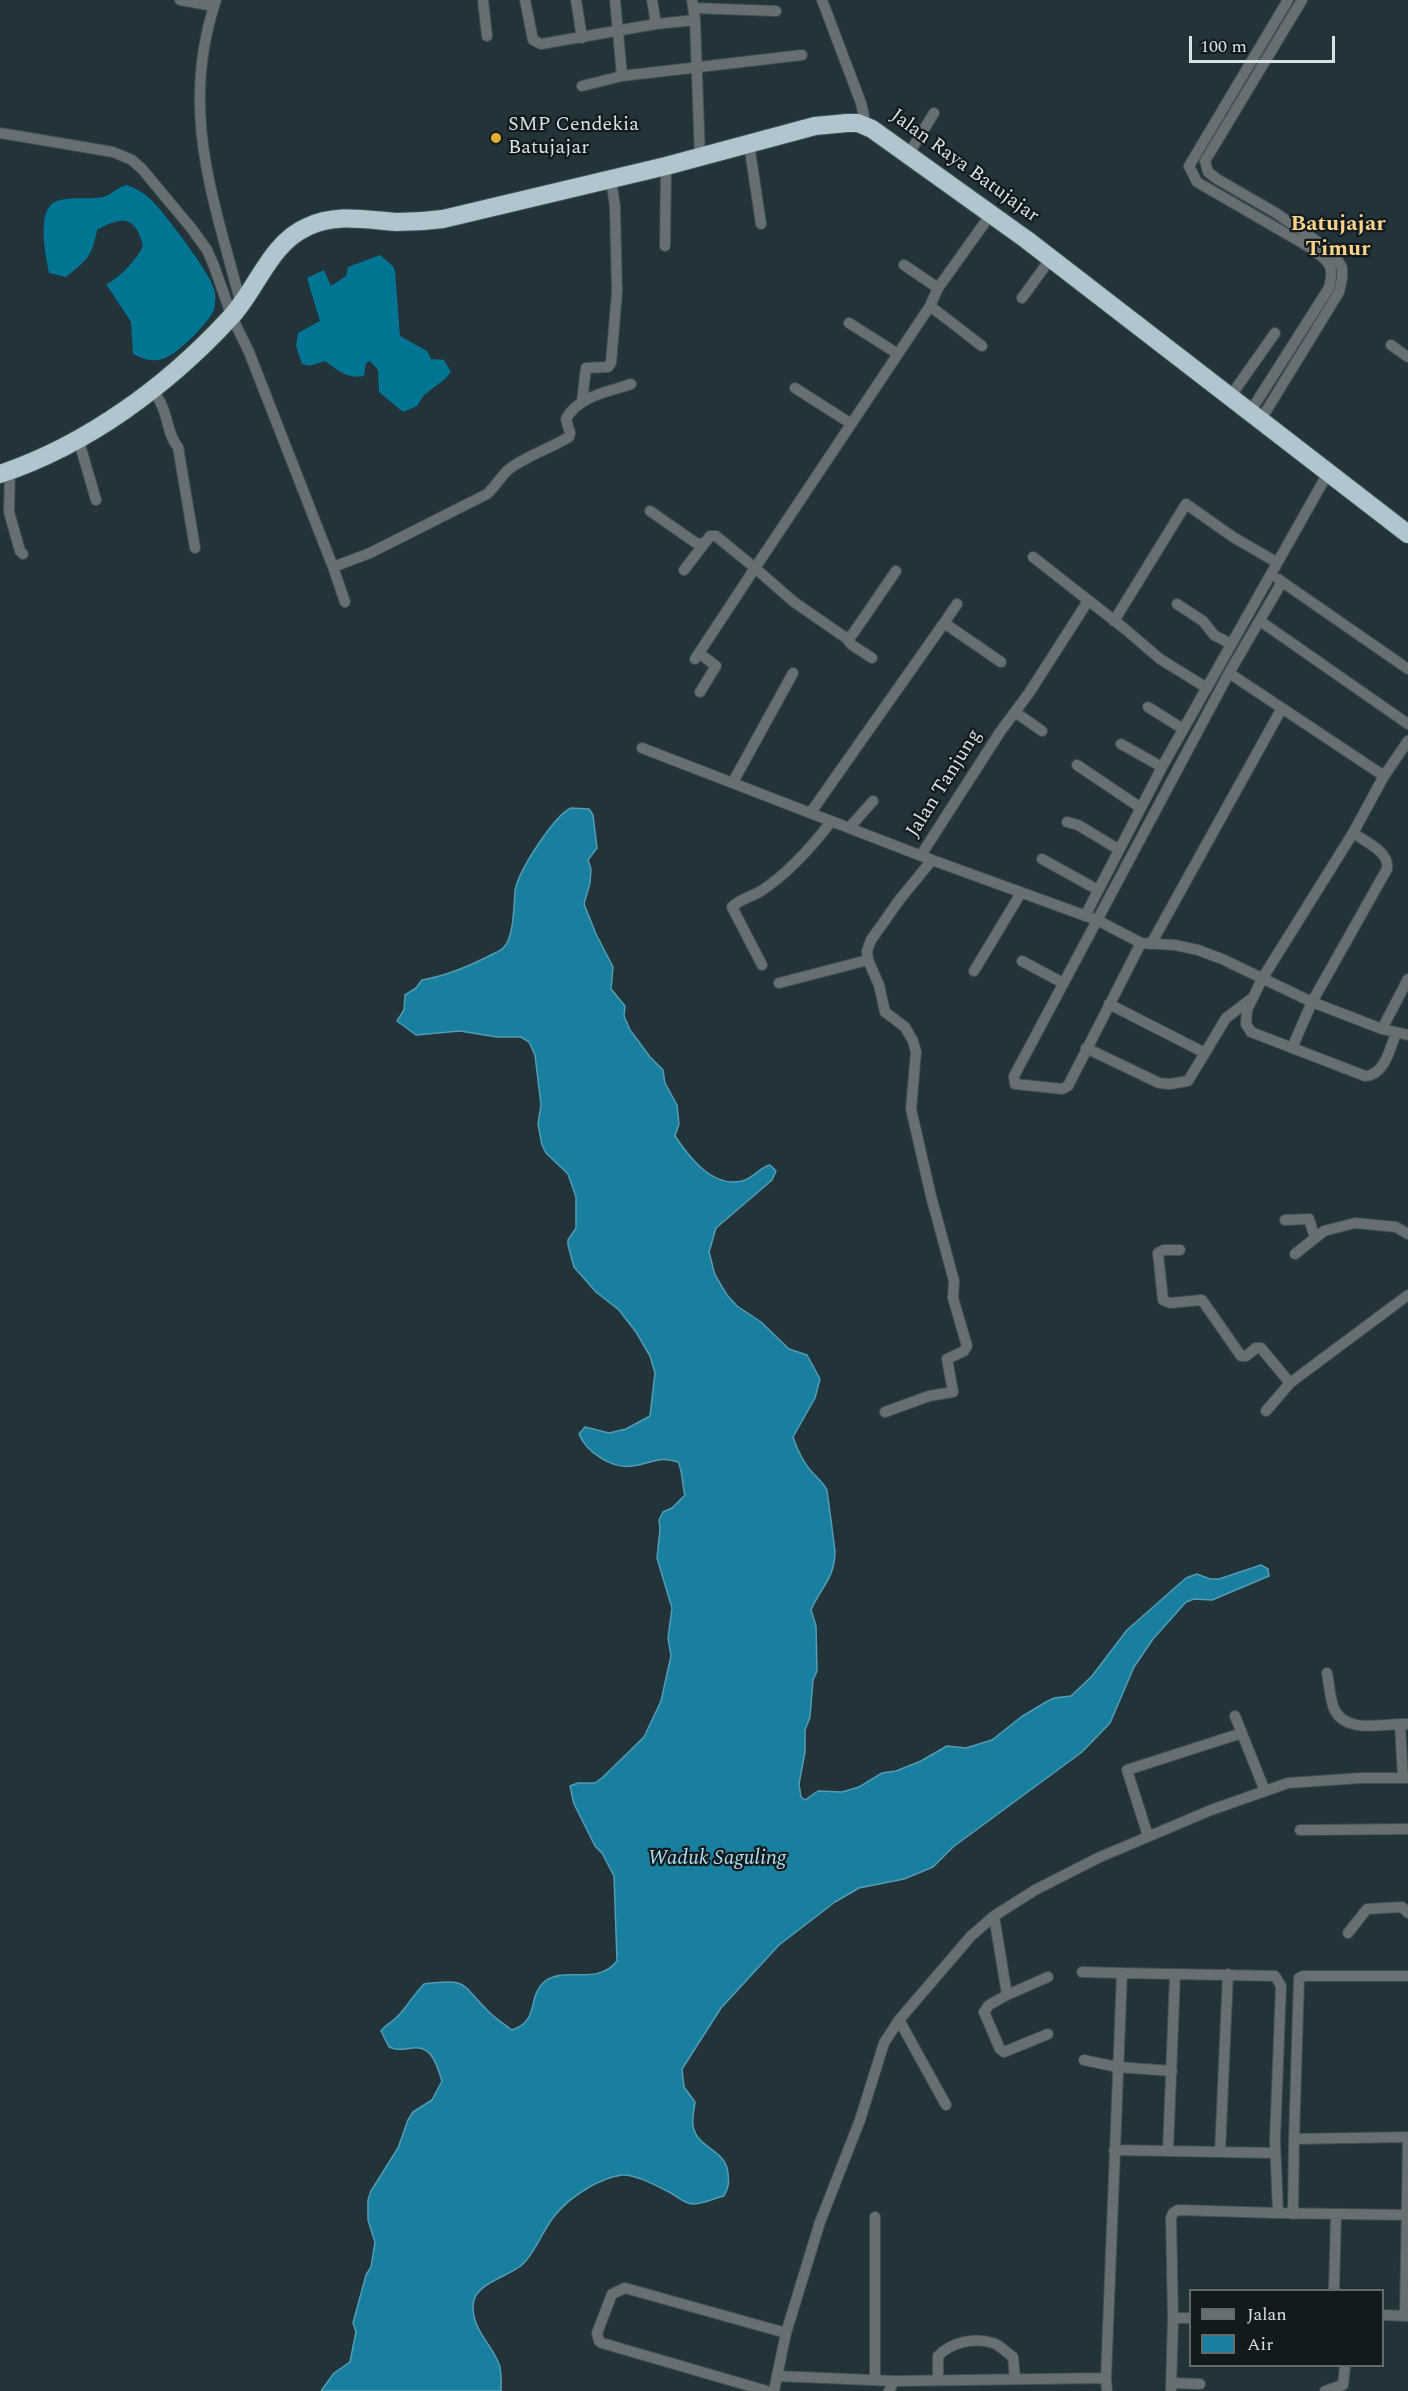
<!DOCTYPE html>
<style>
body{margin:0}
#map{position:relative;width:1408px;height:2391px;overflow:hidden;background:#22333a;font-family:Spectral,serif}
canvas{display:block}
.legend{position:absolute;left:1189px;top:2289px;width:195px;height:78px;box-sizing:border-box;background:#121a1d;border:2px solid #616a6d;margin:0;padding:8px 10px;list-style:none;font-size:18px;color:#d7e2e6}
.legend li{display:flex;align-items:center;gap:12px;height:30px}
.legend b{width:30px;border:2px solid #616a6d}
.scale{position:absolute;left:1189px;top:36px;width:146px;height:27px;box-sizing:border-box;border:3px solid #d7e2e6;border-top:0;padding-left:8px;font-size:18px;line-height:21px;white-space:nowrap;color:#d7e2e6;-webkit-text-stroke:4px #121a1d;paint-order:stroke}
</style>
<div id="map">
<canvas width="1408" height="2391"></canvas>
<ul class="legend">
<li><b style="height:8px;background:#676f72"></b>Jalan</li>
<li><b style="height:16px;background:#197f9e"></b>Air</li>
</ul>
<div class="scale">100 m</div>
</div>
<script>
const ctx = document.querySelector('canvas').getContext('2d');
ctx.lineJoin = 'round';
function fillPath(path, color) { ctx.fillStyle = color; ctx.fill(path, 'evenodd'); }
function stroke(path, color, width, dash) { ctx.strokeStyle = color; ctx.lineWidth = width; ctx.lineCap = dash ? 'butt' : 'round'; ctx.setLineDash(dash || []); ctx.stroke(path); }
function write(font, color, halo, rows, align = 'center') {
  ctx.font = font + ' Spectral,serif'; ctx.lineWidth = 4.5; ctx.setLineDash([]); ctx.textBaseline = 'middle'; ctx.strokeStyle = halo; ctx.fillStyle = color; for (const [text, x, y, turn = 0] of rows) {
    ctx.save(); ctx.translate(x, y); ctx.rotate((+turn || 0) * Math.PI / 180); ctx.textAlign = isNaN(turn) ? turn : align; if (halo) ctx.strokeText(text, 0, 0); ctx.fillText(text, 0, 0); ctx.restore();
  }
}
fillPath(new Path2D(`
 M 127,185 C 138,189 149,196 157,206 C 169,220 214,277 215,293 C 216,298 215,308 213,312 C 206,325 178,354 163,359 C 151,362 143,359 133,354 L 131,322 L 106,284 C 119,279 137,259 143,246 C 136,215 121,216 97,230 C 91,258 88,259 66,277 L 49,273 C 46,256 35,208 57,201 C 71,196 88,200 103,197 C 112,195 117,187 127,185 Z
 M 380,255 L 393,266 L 395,271 L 400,336 L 427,351 L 431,359 L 444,360 L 451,372 L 445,379 L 424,395 L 417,406 L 403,412 L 379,392 L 378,370 L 370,361 L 366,363 L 364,376 C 347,379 339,371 325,361 L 309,366 L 302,364 L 296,346 L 298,333 L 320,321 L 307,278 L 324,270 L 331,286 L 346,276 L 348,267 Z`), '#007493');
const water = new Path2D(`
 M 571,808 L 589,809 L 593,815 L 597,848 L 588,860 L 591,869 L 590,883 L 584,904 L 596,934 L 613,967 L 611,989 L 625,1006 L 624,1016 L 630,1030 L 650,1057 L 663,1070 L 665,1083 L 677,1105 L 679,1124 L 675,1136 C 689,1157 712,1188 742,1181 C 754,1178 760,1167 770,1165 L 776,1171 L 772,1180 L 716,1228 L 709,1252 L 715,1275 L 727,1295 L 737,1306 L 761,1322 L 789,1349 L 807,1355 L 820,1379 L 815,1398 L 793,1437 C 797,1449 803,1462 811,1471 C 817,1478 823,1482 827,1490 L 835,1551 C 835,1578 821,1587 811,1610 L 816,1626 L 817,1671 L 813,1680 L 810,1717 L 805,1730 L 805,1752 L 799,1784 L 801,1797 L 805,1800 L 818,1791 L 842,1792 L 859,1787 L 882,1773 L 896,1771 L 921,1761 L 947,1746 L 966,1748 L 992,1740 L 1021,1717 L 1046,1702 L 1054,1698 L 1071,1696 L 1092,1676 L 1127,1630 L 1186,1578 L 1197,1574 L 1210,1579 L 1219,1579 L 1261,1565 L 1268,1569 L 1269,1576 L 1212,1600 L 1194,1599 L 1186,1602 L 1153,1639 L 1134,1667 L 1110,1723 L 1082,1752 L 953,1847 L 933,1867 L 904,1879 L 859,1888 L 835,1902 L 779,1945 L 721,2008 L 682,2069 L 684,2087 L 695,2102 C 694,2109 692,2119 693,2126 C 697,2149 726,2149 728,2173 C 729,2183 729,2187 724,2196 C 715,2198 703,2204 693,2204 C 684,2204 677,2196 669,2192 C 657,2186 635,2174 622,2175 C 599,2178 570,2197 556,2214 C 543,2229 537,2250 523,2264 C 509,2277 473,2283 473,2306 C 472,2329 492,2345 499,2364 C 502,2372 501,2382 501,2391 L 321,2391 L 334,2373 L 350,2362 L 356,2332 L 353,2323 L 366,2275 L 371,2267 L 375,2242 L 368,2220 L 368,2200 L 371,2191 L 398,2148 L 408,2120 L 413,2112 L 432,2100 L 442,2081 C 437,2066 433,2046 413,2048 C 403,2049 398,2051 389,2047 L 381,2031 C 386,2024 393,2022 399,2015 C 408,2005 415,1993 424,1984 C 470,1978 460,1984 489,2012 C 496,2019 504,2024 512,2030 C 540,2021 527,1997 544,1982 C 564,1965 596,1987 617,1961 L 614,1876 L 602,1853 L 595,1846 L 574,1804 L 570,1786 L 578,1783 L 595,1783 L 603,1777 L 644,1737 L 661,1701 L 671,1656 L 668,1638 L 672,1608 L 657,1558 L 660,1529 L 659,1520 L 663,1512 L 672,1508 L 685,1495 C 682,1484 683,1472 678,1462 C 660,1455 650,1464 632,1466 C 612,1469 586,1452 579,1434 L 585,1427 L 609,1433 L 626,1429 L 650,1416 L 655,1373 L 650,1356 L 636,1332 L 619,1310 L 596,1292 L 574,1267 L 568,1245 L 568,1240 L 576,1228 L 576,1197 L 568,1174 L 546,1153 L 542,1145 L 538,1124 L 541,1105 L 535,1055 L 529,1042 L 521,1037 L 497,1037 L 460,1031 L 416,1035 L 397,1021 L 404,1010 L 405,995 L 416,988 L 422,980 C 446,976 465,968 487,957 C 492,954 499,952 503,948 C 514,939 514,904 515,891 C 518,871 554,816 571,808 Z`);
fillPath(water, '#197f9e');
stroke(water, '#529db4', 1.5);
const street = new Path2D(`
 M 180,0 L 214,6
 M 216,0 C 179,110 213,197 241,304
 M 483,0 L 487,36
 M 525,0 L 533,40 L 541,44 L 656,24 L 695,20
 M 576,0 L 582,38
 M 615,0 L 622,76
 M 652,0 L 656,24
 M 692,0 L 695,20 L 700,157
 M 822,0 L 861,103 L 866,126
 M 694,8 L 776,11
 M 582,86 L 622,76 L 802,55
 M 0,133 L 113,152 L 132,160 L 142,169 L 192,229 L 207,250 L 214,266 L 232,317 L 249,352 L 333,567 L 345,602
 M 749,144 L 761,224
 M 908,155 L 934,113
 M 665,246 L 666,166
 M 904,265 L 938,288
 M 1022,298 L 1051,258
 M 930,306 L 982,346
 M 849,323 L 898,354
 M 1391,345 L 1408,357
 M 795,388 L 850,423
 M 152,390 C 170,410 165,433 178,447 L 195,548
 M 1230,397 L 1275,333
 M 582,401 L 586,368 L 608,367 L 611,363 L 617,292 L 615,207 L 611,179
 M 1250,412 L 1329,288 C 1335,264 1329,262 1311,248 L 1197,182 L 1189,166 L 1288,0
 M 1260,421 L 1339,292 L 1342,279 L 1342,268 L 1334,253 L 1276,213 L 1217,179 L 1208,172 L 1205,161 L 1302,0
 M 78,438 L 96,500
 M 10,471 L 9,512 L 20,551 L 23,554
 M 650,511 L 696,543 L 704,544 L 710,536 L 716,536 L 755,568 L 695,659
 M 1033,557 L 1125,629 L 1160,659 L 1207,688
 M 333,567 L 370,553 L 487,494 C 495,487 501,476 509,469 C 528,455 549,449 569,437 L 570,433 L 566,419 C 578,396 608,392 631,384
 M 684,570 L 704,544
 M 896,571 L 852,635 L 846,638 L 794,602 L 755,568 L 930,306 L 938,288 L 991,214
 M 1278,579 L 1408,669
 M 1177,604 L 1203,621 L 1214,635 L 1231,644
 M 1114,621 L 1186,504 L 1233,537 L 1276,562
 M 1260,621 L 1408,724
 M 944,623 L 957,604
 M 846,638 L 852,645 L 872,658
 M 699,653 L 716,666 L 700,692
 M 1229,673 L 1384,776
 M 1148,707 L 1183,729
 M 1015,712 L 1042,731
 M 1121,744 L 1162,767
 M 642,748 L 932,860 L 1097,920 L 1141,943 L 1175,945 L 1198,950 L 1222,959 L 1312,1002 L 1382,1029 L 1408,1035
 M 1077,765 L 1141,808
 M 733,782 L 793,673
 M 811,812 L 944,623 L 1001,662
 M 1067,822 L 1078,825 L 1118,849
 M 849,828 L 873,801
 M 921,855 L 1000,732 L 1029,693 L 1088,601
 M 1042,859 L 1098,890
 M 1085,916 L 1162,767 L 1328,473
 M 1141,943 L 1068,1086 L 1062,1089 L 1015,1084 L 1014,1076 L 1229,673 L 1282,582
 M 1151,944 L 1282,708
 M 1022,961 L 1063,983
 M 762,965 L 732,907 C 740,899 751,897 761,891 C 786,875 813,845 831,822
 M 974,971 L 1021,893
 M 779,983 L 868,960
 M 1382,1029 L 1408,979
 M 1396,1033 C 1390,1048 1385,1075 1365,1076 L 1251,1032 L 1246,1024 L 1247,1010 L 1262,979 L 1353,833 L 1384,776 L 1408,741
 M 1086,1048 L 1159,1083 L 1170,1084 L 1188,1081 L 1205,1053 L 1109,1004
 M 1292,1048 L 1312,1002 L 1387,869 C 1390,852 1366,842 1353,833
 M 1205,1053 L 1226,1018 L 1251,999
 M 1285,1220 L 1309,1219 L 1315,1238
 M 1180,1250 L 1164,1250 L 1158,1253 L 1163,1300 L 1170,1303 L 1202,1300 L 1241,1356 L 1246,1356 L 1256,1348 L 1261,1348 L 1290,1383
 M 1295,1254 L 1324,1231 L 1355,1223 L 1396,1227 L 1408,1234
 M 1266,1411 L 1290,1383 L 1408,1295
 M 885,1412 L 929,1396 L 953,1392 L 947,1359 L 964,1351 L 967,1346 L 953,1298 L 954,1281 L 931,1196 L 911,1109 L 916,1052 L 913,1041 L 905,1027 L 885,1012 L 879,985 L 868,960 L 867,951 L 871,940 L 900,899 L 932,860
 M 1327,1673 C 1329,1684 1330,1696 1333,1706 C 1342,1733 1377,1725 1400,1724
 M 1235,1716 L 1265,1791
 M 1403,1778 L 1400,1724 L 1408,1724
 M 1300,1830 L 1408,1829
 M 1148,1836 L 1127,1770 L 1242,1733
 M 994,1916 L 1007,1995 L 1048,1977
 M 1348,1933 L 1367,1909 L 1402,1907 L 1408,1913
 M 1082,1972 L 1122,1973
 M 1007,1995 L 989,2005 L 984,2012 L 1000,2049 L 1004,2052 L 1048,2034
 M 899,2020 L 946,2105
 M 1084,2060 L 1117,2067 L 1172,2071
 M 1294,2139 L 1299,1978 L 1303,1976 L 1408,1976
 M 1114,2150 L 1275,2153
 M 1168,2151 L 1175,1975
 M 1220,2152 L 1228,1974
 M 1293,2214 L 1294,2139 L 1408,2137
 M 1334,2290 L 1336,2215
 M 1382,2315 L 1408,2316
 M 1405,2316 L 1408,2141
 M 1173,2318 L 1190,2318
 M 777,2376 L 786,2333 L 820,2222 L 860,2120 L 884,2043 L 899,2020 L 971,1936 L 994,1916 L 1035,1890 L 1100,1857 L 1211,1810 L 1288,1783 L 1361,1778 L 1408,1778
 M 875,2380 L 875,2217
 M 938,2380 L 938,2356 C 951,2342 975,2337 993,2343 C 1000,2345 1007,2353 1013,2357 L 1015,2379
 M 1172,2383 L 1200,2384
 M 767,2391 L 602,2343 L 599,2341 L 597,2333 L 612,2294 L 625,2288 L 786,2333
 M 774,2391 L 777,2376 L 894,2381
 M 889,2391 L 894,2381 L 1106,2378
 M 1107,2391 L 1106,2378 L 1122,1973 L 1275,1976 L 1281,1986 L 1275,2140 L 1278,2213 L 1408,2215
 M 1171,2391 L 1173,2318 L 1171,2218 L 1173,2213 L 1178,2210 L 1278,2213
 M 1325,2391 L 1343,2385 L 1345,2366`);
const highway = new Path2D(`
 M 0,474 C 87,445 167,386 229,319 C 257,290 269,244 307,227 C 336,213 367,220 397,222 C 413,222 428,221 443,219 L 666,166 L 815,126 L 847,123 L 858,123 L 872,129 L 1027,240 L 1408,534`);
stroke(street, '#3f4f56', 12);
stroke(highway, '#3f4f56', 20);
stroke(street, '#676f72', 10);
stroke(highway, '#b0c5cd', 18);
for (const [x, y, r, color] of [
 [496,138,6,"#e4ae35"]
]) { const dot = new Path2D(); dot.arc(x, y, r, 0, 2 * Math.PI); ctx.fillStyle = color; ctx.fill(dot); stroke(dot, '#121a1d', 2); }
write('20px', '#d7e2e6', '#121a1d', [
 ["SMP Cendekia",508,126],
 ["Batujajar",508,149]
], 'left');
write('20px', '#d7e2e6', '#121a1d', [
 ["Jalan Raya Batujajar",964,167,36],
 ["Jalan Tanjung",945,784,-58]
]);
write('italic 21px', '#a9def3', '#121a1d', [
 ["Waduk Saguling",717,1860]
]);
write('bold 22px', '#f9d38a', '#121a1d', [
 ["Batujajar",1338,226],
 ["Timur",1338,251]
]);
</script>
